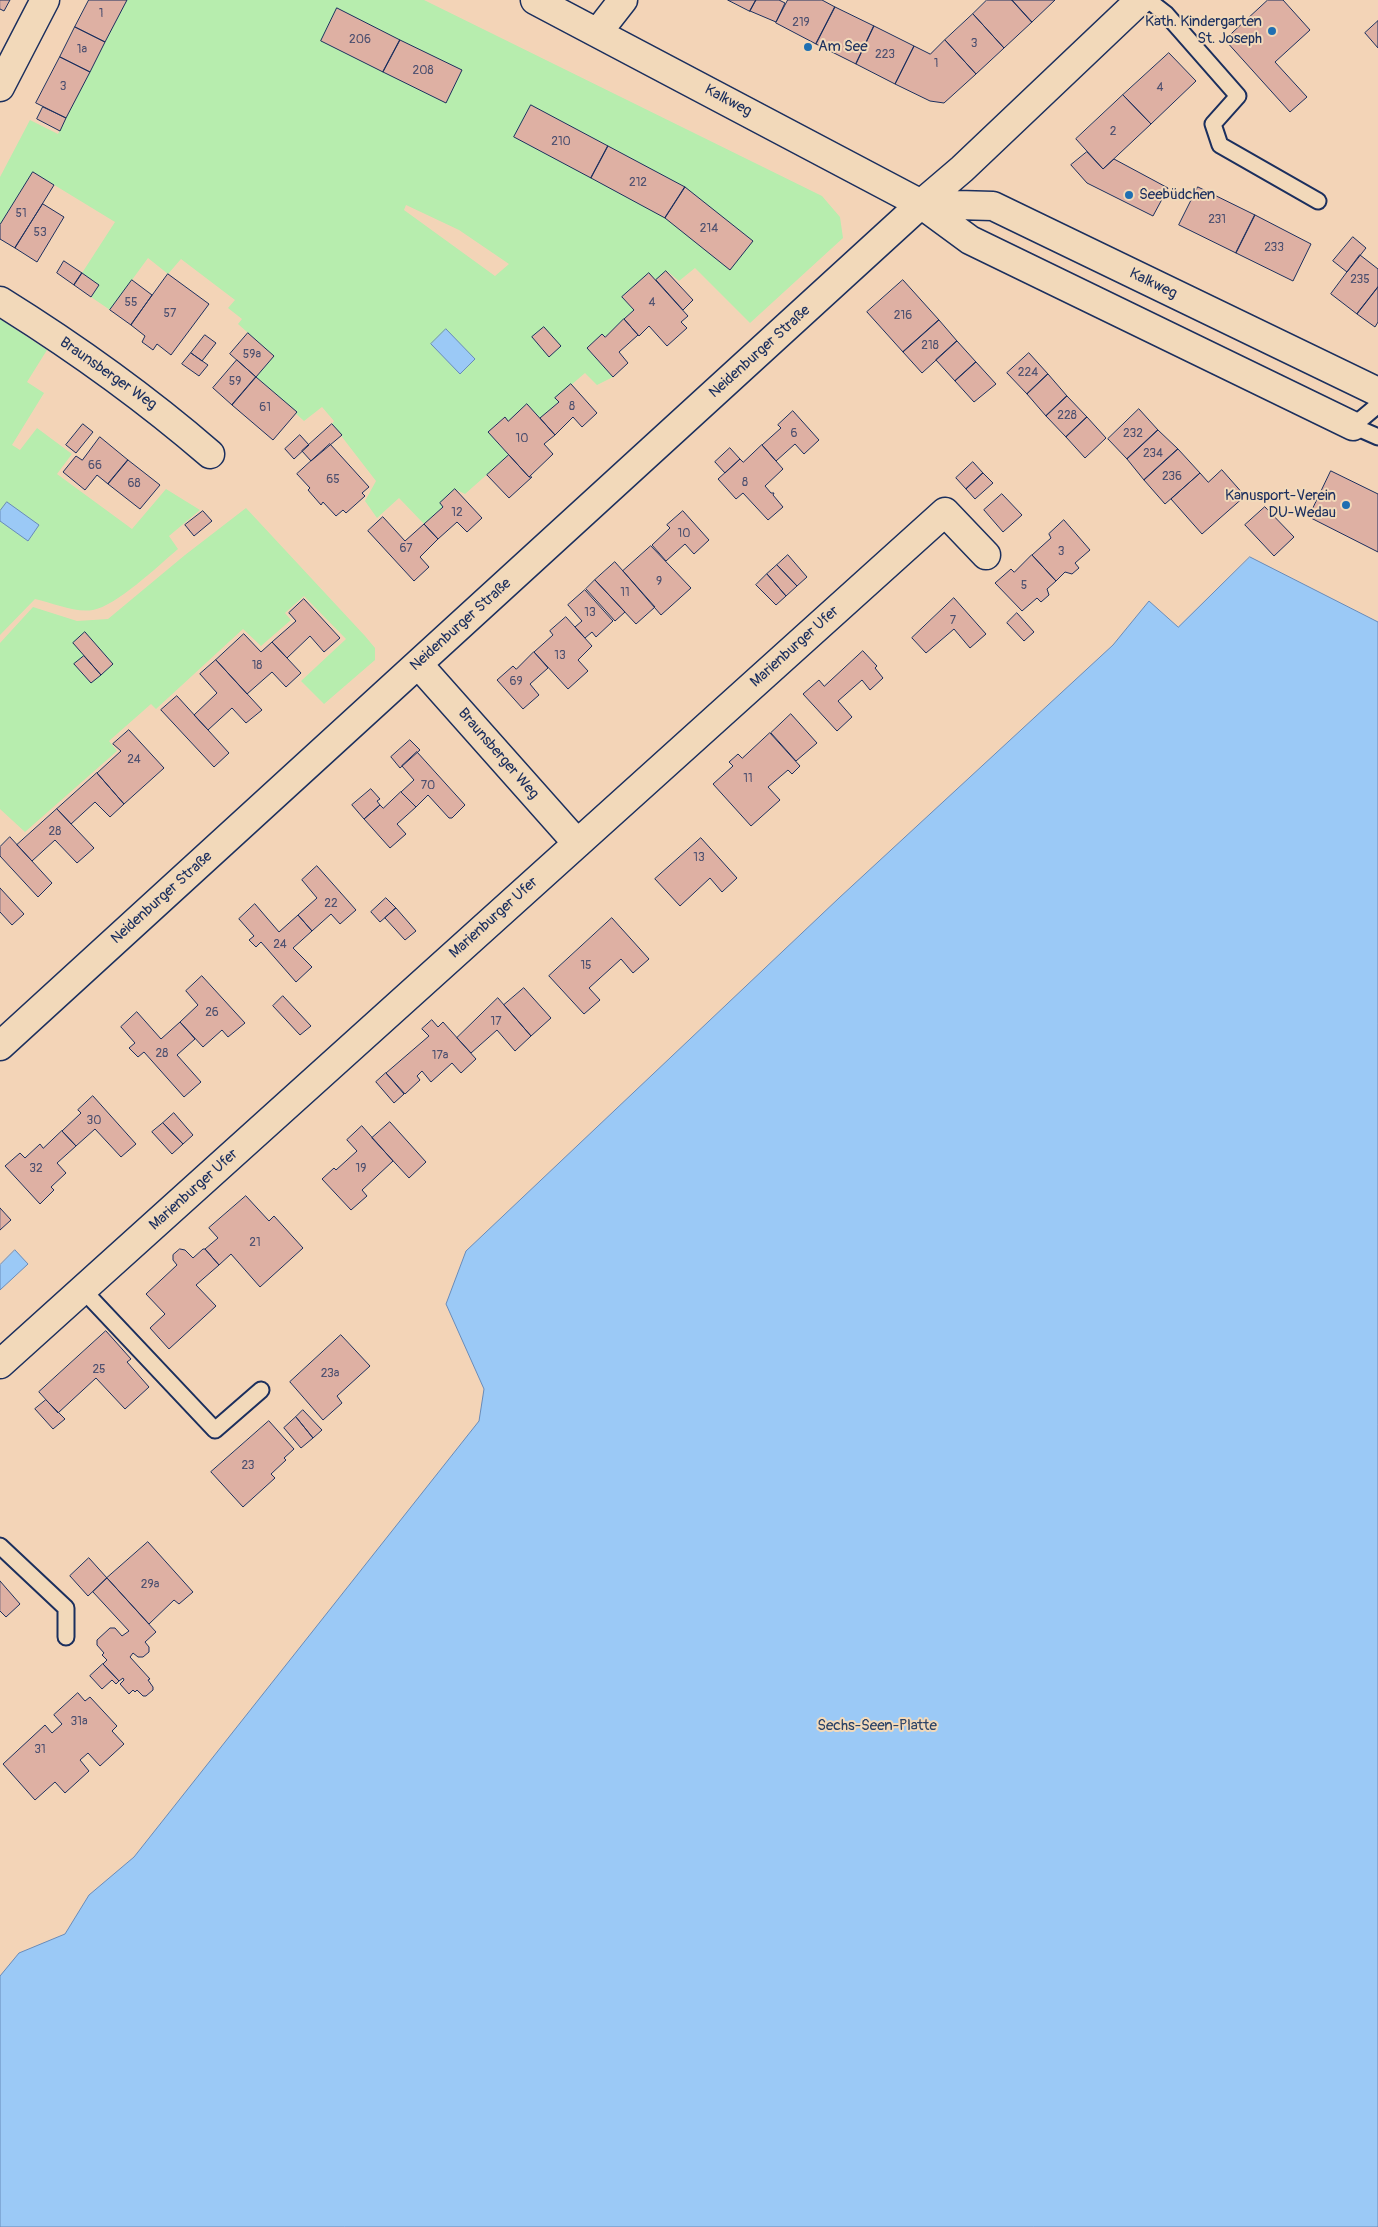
<!DOCTYPE html>
<meta charset="utf-8">
<style>
body{margin:0}
canvas{display:block;background:#f3d4b7}
</style>
<canvas width="1378" height="2227"></canvas>
<script>
const ctx = document.querySelector('canvas').getContext('2d');
ctx.lineJoin = 'round';
function fillPath(path, color) { ctx.fillStyle = color; ctx.fill(path, 'evenodd'); }
function stroke(path, color, width, dash) { ctx.strokeStyle = color; ctx.lineWidth = width; ctx.lineCap = dash ? 'butt' : 'round'; ctx.setLineDash(dash || []); ctx.stroke(path); }
function write(font, color, halo, rows, align = 'center') {
  ctx.font = font + ' Pangolin,sans-serif'; ctx.lineWidth = 4; ctx.setLineDash([]); ctx.textBaseline = 'middle'; ctx.strokeStyle = halo; ctx.fillStyle = color; for (const [text, x, y, turn = 0] of rows) {
    ctx.save(); ctx.translate(x, y); ctx.rotate((+turn || 0) * Math.PI / 180); ctx.textAlign = isNaN(turn) ? turn : align; if (halo) ctx.strokeText(text, 0, 0); ctx.fillText(text, 0, 0); ctx.restore();
  }
}
fillPath(new Path2D(`
 M 127,0 L 424,0 L 822,196 L 840,217 L 843,238 L 750,323 L 695,268 L 679,281 L 667,271 L 656,280 L 649,273 L 622,297 L 634,310 L 605,337 L 602,334 L 587,348 L 613,377 L 597,385 L 585,373 L 556,398 L 559,402 L 540,418 L 527,405 L 508,421 L 504,417 L 488,432 L 509,455 L 465,494 L 455,489 L 440,503 L 443,507 L 424,524 L 399,498 L 377,518 L 365,501 L 376,481 L 332,424 L 334,421 L 322,407 L 304,421 L 256,377 L 274,356 L 238,324 L 242,319 L 228,308 L 235,300 L 181,259 L 168,274 L 148,258 L 110,310 L 91,297 L 99,285 L 82,273 L 115,222 L 33,172 L 0,225 L 0,177 L 30,120 L 58,134 ZM 406,205 L 459,230 L 509,264 L 495,276 L 404,210 Z
 M 0,319 L 47,350 L 27,382 L 44,393 L 12,445 L 20,450 L 37,428 L 72,454 L 57,474 L 132,529 L 166,489 L 200,510 L 169,536 L 178,549 C 158,566 116,606 93,610 C 75,613 53,603 35,599 L 0,635 Z
 M 246,508 L 365,636 L 375,648 L 375,660 L 324,704 L 301,681 L 346,639 L 304,596 L 285,613 L 291,620 L 261,646 L 243,629 L 156,709 L 151,704 L 109,741 L 117,751 L 25,832 L 0,809 L 0,643 L 33,607 L 77,621 L 108,619 L 185,555 Z`), '#b7edae');
const water = new Path2D(`
 M 446,329 L 475,359 L 460,374 L 431,344 Z
 M 7,502 L 39,525 L 28,541 L 0,521 L 0,511 Z
 M 1250,557 L 1378,622 L 1378,2227 L 0,2227 L 0,1976 L 19,1953 L 65,1934 L 89,1895 L 134,1857 L 479,1421 L 484,1389 L 446,1304 L 466,1251 L 839,898 L 1113,645 L 1149,601 L 1178,627 Z
 M 15,1250 L 28,1264 L 0,1290 L 0,1265 Z`);
fillPath(water, '#9bc9f6');
stroke(water, '#688bb9', 1);
const building = new Path2D(`
 M 0,0 L 10,0 L 4,11 L 0,9 Z
 M 89,0 L 127,0 L 105,42 L 75,27 Z
 M 728,0 L 756,0 L 750,11 Z
 M 756,0 L 779,0 L 785,3 L 776,22 L 750,11 Z
 M 788,0 L 822,0 L 835,7 L 816,44 L 776,23 Z
 M 987,0 L 1012,0 L 1032,22 L 1004,48 L 973,14 Z
 M 1012,0 L 1055,0 L 1032,22 Z
 M 1268,0 L 1283,0 L 1310,30 L 1275,62 L 1307,97 L 1290,112 L 1225,40 Z
 M 835,7 L 874,26 L 856,64 L 816,44 Z
 M 337,8 L 400,40 L 383,72 L 321,41 Z
 M 973,14 L 1004,48 L 976,74 L 945,40 Z
 M 1378,21 L 1378,48 L 1365,33 Z
 M 874,26 L 914,46 L 895,84 L 856,64 Z
 M 75,27 L 105,42 L 90,72 L 60,57 Z
 M 400,40 L 462,70 L 446,103 L 383,72 Z
 M 945,40 L 976,74 L 944,103 L 930,101 L 895,84 L 914,46 L 930,54 Z
 M 1169,53 L 1196,81 L 1151,124 L 1123,95 Z
 M 60,57 L 90,72 L 66,118 L 36,103 Z
 M 1123,95 L 1151,124 L 1103,169 L 1076,139 Z
 M 531,105 L 608,146 L 591,178 L 514,137 Z
 M 43,107 L 66,118 L 60,131 L 37,119 Z
 M 608,146 L 685,187 L 665,218 L 591,178 Z
 M 1087,152 L 1103,169 L 1114,159 L 1168,188 L 1153,216 L 1087,183 L 1071,165 Z
 M 33,172 L 54,185 L 15,248 L 0,239 L 0,225 Z
 M 685,187 L 753,241 L 730,270 L 665,218 Z
 M 1198,187 L 1255,215 L 1236,253 L 1179,225 Z
 M 43,204 L 64,217 L 37,262 L 15,248 Z
 M 1255,215 L 1311,244 L 1293,281 L 1236,253 Z
 M 1353,237 L 1366,248 L 1347,272 L 1333,261 Z
 M 1360,255 L 1378,269 L 1378,287 L 1357,314 L 1331,294 Z
 M 64,261 L 82,273 L 74,285 L 57,273 Z
 M 666,271 L 693,300 L 683,310 L 656,280 Z
 M 82,273 L 99,285 L 91,297 L 74,285 Z
 M 649,273 L 688,316 L 681,322 L 687,328 L 667,346 L 649,326 L 639,336 L 624,319 L 634,310 L 622,297 Z
 M 168,274 L 209,304 L 171,355 L 157,344 L 153,350 L 142,342 L 145,336 L 131,325 Z
 M 132,280 L 152,295 L 131,325 L 110,310 Z
 M 903,280 L 939,320 L 903,352 L 867,312 Z
 M 1378,287 L 1378,322 L 1375,327 L 1357,314 Z
 M 624,319 L 638,335 L 619,352 L 628,363 L 613,377 L 587,348 L 602,334 L 605,337 Z
 M 939,320 L 957,341 L 922,373 L 903,352 Z
 M 544,327 L 561,346 L 549,357 L 532,337 Z
 M 248,333 L 274,356 L 256,377 L 230,354 Z
 M 205,335 L 216,343 L 202,361 L 191,353 Z
 M 957,341 L 976,362 L 955,381 L 936,360 Z
 M 191,353 L 208,365 L 199,376 L 182,364 Z
 M 1029,353 L 1048,374 L 1027,394 L 1007,373 Z
 M 237,360 L 256,377 L 232,405 L 213,388 Z
 M 976,362 L 996,384 L 974,402 L 955,381 Z
 M 1048,374 L 1067,396 L 1046,416 L 1027,394 Z
 M 256,377 L 297,412 L 273,440 L 232,405 Z
 M 571,384 L 597,413 L 582,427 L 573,417 L 555,435 L 540,418 L 559,402 L 555,398 Z
 M 1067,396 L 1087,417 L 1066,437 L 1046,416 Z
 M 527,404 L 555,435 L 544,444 L 553,454 L 529,477 L 488,432 L 505,417 L 508,421 Z
 M 1139,409 L 1158,430 L 1127,459 L 1108,439 Z
 M 793,411 L 819,440 L 804,454 L 795,444 L 776,461 L 762,445 L 781,428 L 778,425 Z
 M 1087,417 L 1106,438 L 1085,458 L 1066,437 Z
 M 83,424 L 93,432 L 76,453 L 66,445 Z
 M 332,424 L 342,435 L 311,461 L 302,451 Z
 M 1158,430 L 1178,449 L 1144,480 L 1127,459 Z
 M 300,435 L 309,445 L 294,459 L 285,449 Z
 M 100,437 L 128,460 L 108,484 L 97,475 L 85,490 L 63,472 L 76,456 L 82,460 Z
 M 330,444 L 369,487 L 362,493 L 365,496 L 346,513 L 343,510 L 336,516 L 323,502 L 321,505 L 308,490 L 310,488 L 297,474 Z
 M 762,445 L 783,469 L 765,486 L 771,493 L 774,493 L 773,495 L 783,507 L 768,520 L 743,493 L 736,499 L 718,479 L 740,459 L 743,462 Z
 M 730,448 L 740,459 L 725,473 L 715,462 Z
 M 1178,449 L 1200,473 L 1165,504 L 1144,480 Z
 M 509,455 L 529,477 L 532,477 L 509,498 L 487,475 Z
 M 128,460 L 160,485 L 140,509 L 108,484 Z
 M 973,462 L 983,473 L 966,489 L 956,478 Z
 M 1222,470 L 1245,496 L 1202,534 L 1171,499 L 1200,473 L 1208,482 Z
 M 1331,471 L 1378,494 L 1378,552 L 1309,517 Z
 M 983,473 L 993,483 L 975,499 L 966,489 Z
 M 455,489 L 482,518 L 467,532 L 457,522 L 438,539 L 424,524 L 443,507 L 440,503 Z
 M 1002,494 L 1022,515 L 1003,532 L 984,510 Z
 M 1265,507 L 1294,537 L 1274,556 L 1245,525 Z
 M 203,511 L 212,521 L 194,536 L 185,525 Z
 M 683,511 L 709,540 L 694,554 L 685,544 L 666,561 L 652,545 L 670,528 L 667,525 Z
 M 383,517 L 405,541 L 424,524 L 438,539 L 420,557 L 429,567 L 414,581 L 368,531 Z
 M 1064,520 L 1090,550 L 1075,563 L 1079,568 L 1072,574 L 1065,572 L 1056,581 L 1032,555 L 1051,538 L 1049,534 Z
 M 651,546 L 691,588 L 661,615 L 623,571 Z
 M 788,555 L 807,577 L 797,586 L 777,565 Z
 M 1032,555 L 1056,581 L 1047,589 L 1049,595 L 1041,602 L 1037,598 L 1022,611 L 995,583 L 1011,569 L 1014,572 Z
 M 615,562 L 655,607 L 636,624 L 595,580 Z
 M 777,565 L 797,586 L 786,596 L 767,574 Z
 M 767,574 L 786,596 L 776,605 L 756,585 Z
 M 595,580 L 625,612 L 615,621 L 586,589 Z
 M 585,590 L 613,621 L 596,637 L 592,632 L 585,638 L 575,627 L 582,621 L 568,605 Z
 M 954,598 L 986,634 L 970,648 L 954,629 L 926,653 L 912,638 Z
 M 304,599 L 340,638 L 324,652 L 310,636 L 287,658 L 272,642 L 296,621 L 289,613 Z
 M 1017,613 L 1034,632 L 1024,641 L 1007,623 Z
 M 566,617 L 592,646 L 578,660 L 588,671 L 568,689 L 534,652 L 553,635 L 550,631 Z
 M 85,632 L 113,664 L 101,675 L 73,643 Z
 M 244,634 L 261,652 L 272,642 L 301,673 L 286,687 L 272,672 L 247,694 L 216,660 Z
 M 863,651 L 877,666 L 875,668 L 883,678 L 870,690 L 862,680 L 838,701 L 852,717 L 837,731 L 803,694 L 819,680 L 824,686 Z
 M 534,652 L 548,668 L 530,684 L 539,695 L 523,709 L 497,680 L 513,666 L 516,669 Z
 M 84,656 L 101,675 L 91,683 L 74,664 Z
 M 216,660 L 262,710 L 246,723 L 232,708 L 208,730 L 194,715 L 217,693 L 200,674 Z
 M 177,696 L 229,753 L 214,767 L 161,710 Z
 M 791,714 L 817,743 L 796,761 L 771,733 Z
 M 129,730 L 164,768 L 124,804 L 97,773 L 121,751 L 113,744 Z
 M 770,733 L 800,766 L 792,774 L 788,770 L 768,787 L 780,800 L 751,826 L 713,784 L 733,766 L 729,762 L 738,754 L 742,758 Z
 M 410,740 L 420,750 L 400,768 L 391,757 Z
 M 417,752 L 465,805 L 452,818 L 449,818 L 428,795 L 416,807 L 401,792 L 414,780 L 402,766 Z
 M 97,773 L 124,804 L 110,817 L 95,802 L 71,824 L 57,809 Z
 M 371,789 L 380,799 L 377,801 L 380,805 L 364,819 L 352,805 Z
 M 401,792 L 416,807 L 397,824 L 406,834 L 390,848 L 364,819 L 380,805 L 383,808 Z
 M 57,809 L 94,848 L 77,863 L 55,840 L 32,861 L 17,845 Z
 M 10,837 L 52,883 L 38,897 L 0,856 L 0,847 Z
 M 701,838 L 737,878 L 722,892 L 710,878 L 680,906 L 655,879 Z
 M 317,866 L 356,910 L 340,924 L 331,914 L 312,931 L 298,915 L 317,898 L 302,880 Z
 M 0,888 L 24,914 L 12,925 L 0,912 Z
 M 386,898 L 396,908 L 380,922 L 371,912 Z
 M 255,904 L 279,932 L 298,915 L 312,931 L 293,948 L 312,967 L 296,982 L 261,942 L 256,947 L 249,940 L 254,936 L 239,919 Z
 M 396,908 L 416,931 L 405,940 L 385,918 Z
 M 612,918 L 649,959 L 633,973 L 621,959 L 589,988 L 600,1000 L 584,1014 L 549,976 Z
 M 202,976 L 245,1023 L 228,1037 L 222,1030 L 203,1047 L 180,1022 L 198,1005 L 186,991 Z
 M 524,988 L 551,1018 L 531,1036 L 504,1005 Z
 M 283,996 L 311,1026 L 300,1035 L 273,1006 Z
 M 498,998 L 531,1036 L 515,1051 L 497,1030 L 471,1053 L 457,1038 Z
 M 137,1012 L 161,1039 L 180,1022 L 195,1039 L 177,1055 L 201,1082 L 184,1097 L 144,1052 L 138,1057 L 129,1048 L 135,1043 L 121,1027 Z
 M 432,1020 L 438,1027 L 443,1022 L 476,1059 L 461,1073 L 452,1063 L 431,1082 L 422,1071 L 417,1076 L 420,1080 L 405,1094 L 386,1073 L 429,1036 L 422,1029 Z
 M 386,1073 L 404,1094 L 394,1103 L 376,1082 Z
 M 93,1096 L 136,1144 L 121,1157 L 95,1129 L 76,1146 L 62,1131 L 81,1113 L 78,1110 Z
 M 174,1113 L 193,1135 L 183,1144 L 163,1123 Z
 M 390,1122 L 426,1162 L 409,1178 L 372,1138 Z
 M 163,1123 L 183,1144 L 172,1154 L 152,1132 Z
 M 362,1126 L 393,1161 L 362,1190 L 367,1196 L 351,1210 L 322,1179 L 334,1168 L 336,1170 L 357,1151 L 347,1140 Z
 M 62,1131 L 76,1146 L 57,1163 L 66,1173 L 51,1187 L 54,1190 L 40,1204 L 5,1166 L 20,1153 L 25,1158 L 40,1144 L 43,1148 Z
 M 246,1196 L 269,1221 L 274,1216 L 303,1248 L 260,1287 L 231,1254 L 219,1265 L 205,1249 L 218,1238 L 209,1228 Z
 M 0,1208 L 11,1220 L 0,1230 Z
 M 180,1249 L 185,1250 L 193,1258 L 203,1249 L 205,1249 L 219,1265 L 196,1285 L 216,1306 L 169,1349 L 150,1328 L 165,1314 L 146,1294 L 177,1265 L 173,1260 L 173,1255 Z
 M 106,1331 L 131,1359 L 127,1362 L 149,1387 L 125,1409 L 96,1378 L 58,1413 L 39,1392 Z
 M 341,1335 L 370,1366 L 337,1396 L 342,1403 L 323,1420 L 290,1382 Z
 M 46,1400 L 65,1419 L 53,1429 L 35,1409 Z
 M 303,1410 L 322,1430 L 313,1438 L 296,1417 Z
 M 296,1417 L 313,1438 L 301,1448 L 284,1428 Z
 M 269,1421 L 294,1449 L 284,1458 L 286,1460 L 271,1474 L 275,1478 L 243,1507 L 211,1472 Z
 M 148,1542 L 193,1592 L 179,1604 L 174,1600 L 149,1624 L 107,1578 Z
 M 89,1558 L 107,1578 L 88,1596 L 70,1576 Z
 M 107,1578 L 156,1632 L 145,1642 L 149,1647 L 149,1652 L 143,1657 L 138,1657 L 133,1653 L 130,1657 L 150,1679 L 148,1680 L 153,1687 L 153,1690 L 146,1696 L 143,1696 L 137,1690 L 135,1692 L 133,1690 L 129,1694 L 120,1684 L 124,1680 L 123,1678 L 119,1681 L 103,1664 L 107,1660 L 102,1655 L 104,1653 L 97,1645 L 97,1640 L 110,1628 L 115,1628 L 122,1636 L 129,1631 L 93,1592 Z
 M 0,1581 L 20,1604 L 6,1617 L 0,1611 Z
 M 103,1664 L 119,1681 L 116,1684 L 112,1680 L 102,1689 L 90,1676 Z
 M 78,1693 L 85,1701 L 90,1697 L 117,1726 L 112,1731 L 124,1744 L 100,1766 L 88,1753 L 80,1760 L 89,1771 L 65,1793 L 55,1782 L 35,1800 L 3,1764 L 45,1725 L 52,1733 L 62,1724 L 54,1715 Z`);
fillPath(building, '#deb0a3');
stroke(building, '#1b2f5e', 1);
const lane = new Path2D(`
 M 1148,0 L 1166,14 L 1238,96 L 1213,124 L 1220,145 L 1318,201
 M 1378,405 L 1353,426 L 1378,437
 M 83,1290 L 215,1430 L 261,1390
 M 0,1546 L 66,1608 L 66,1637`);
const street = new Path2D(`
 M 535,0 L 921,204 L 970,240 L 1353,426
 M 598,32 L 623,0
 M 0,87 L 45,0
 M 921,204 L 993,206 L 1378,392
 M 0,301 C 74,347 145,398 210,454
 M 418,664 L 577,843
 M 0,1046 L 921,204 L 962,169 L 1140,0
 M 0,1364 L 945,512 L 986,555`);
stroke(lane, '#1b2f5e', 19);
stroke(street, '#1b2f5e', 31);
stroke(lane, '#f2d9ba', 15);
stroke(street, '#f2d9ba', 28);
for (const [x, y, r, color] of [
 [1272,31,5,"#1f6fb2"],
 [808,47,5,"#1f6fb2"],
 [1129,195,5,"#1f6fb2"],
 [1346,505,5,"#1f6fb2"]
]) { const dot = new Path2D(); dot.arc(x, y, r, 0, 2 * Math.PI); ctx.fillStyle = color; ctx.fill(dot); stroke(dot, '#f2d9ba', 2); }
write('12px', '#4c4f6f', null, [
 ["1",101,14],
 ["219",801,23],
 ["206",360,40],
 ["3",974,44],
 ["1a",82,50],
 ["223",885,55],
 ["1",936,64],
 ["208",423,71],
 ["3",63,87],
 ["4",1160,88],
 ["2",1113,132],
 ["210",561,142],
 ["212",638,183],
 ["51",21,214],
 ["231",1217,220],
 ["214",709,229],
 ["53",40,233],
 ["233",1274,248],
 ["235",1360,280],
 ["55",131,303],
 ["4",652,303],
 ["57",170,314],
 ["216",903,316],
 ["218",930,346],
 ["59a",252,355],
 ["224",1028,373],
 ["59",235,382],
 ["8",572,407],
 ["61",265,408],
 ["228",1067,416],
 ["6",794,434],
 ["232",1133,434],
 ["10",522,439],
 ["234",1153,454],
 ["66",95,466],
 ["236",1172,477],
 ["65",333,480],
 ["8",745,483],
 ["68",134,484],
 ["12",457,513],
 ["10",684,534],
 ["67",406,549],
 ["3",1061,552],
 ["9",659,582],
 ["5",1024,586],
 ["11",625,593],
 ["13",590,613],
 ["7",953,621],
 ["13",560,656],
 ["18",257,666],
 ["69",516,682],
 ["24",134,760],
 ["11",748,779],
 ["70",428,786],
 ["28",55,832],
 ["13",699,858],
 ["22",331,904],
 ["24",280,945],
 ["15",586,966],
 ["26",212,1013],
 ["17",496,1022],
 ["28",162,1054],
 ["17a",440,1056],
 ["30",94,1121],
 ["32",36,1169],
 ["19",361,1169],
 ["21",255,1243],
 ["25",99,1370],
 ["23a",330,1374],
 ["23",248,1466],
 ["29a",150,1585],
 ["31a",79,1722],
 ["31",40,1750]
]);
write('15px', '#1b2f5e', '#f2d9ba', [
 ["Kath. Kindergarten",1262,22],
 ["St. Joseph",1262,39],
 ["Am See",818,47,"left"],
 ["Seebüdchen",1139,195,"left"],
 ["Kanusport-Verein",1336,496],
 ["DU-Wedau",1336,513]
], 'right');
write('15px', '#1b2f5e', '#f2d9ba', [
 ["Kalkweg",728,101,28],
 ["Kalkweg",1153,284,26],
 ["Neidenburger Straße",760,352,-42],
 ["Braunsberger Weg",108,374,35],
 ["Neidenburger Straße",461,625,-42],
 ["Marienburger Ufer",795,647,-42],
 ["Braunsberger Weg",498,754,49],
 ["Neidenburger Straße",162,898,-42],
 ["Marienburger Ufer",494,918,-42],
 ["Marienburger Ufer",194,1190,-42]
]);
write('15px', '#2b4266', '#f2d9ba', [
 ["Sechs-Seen-Platte",877,1726]
]);
</script>
